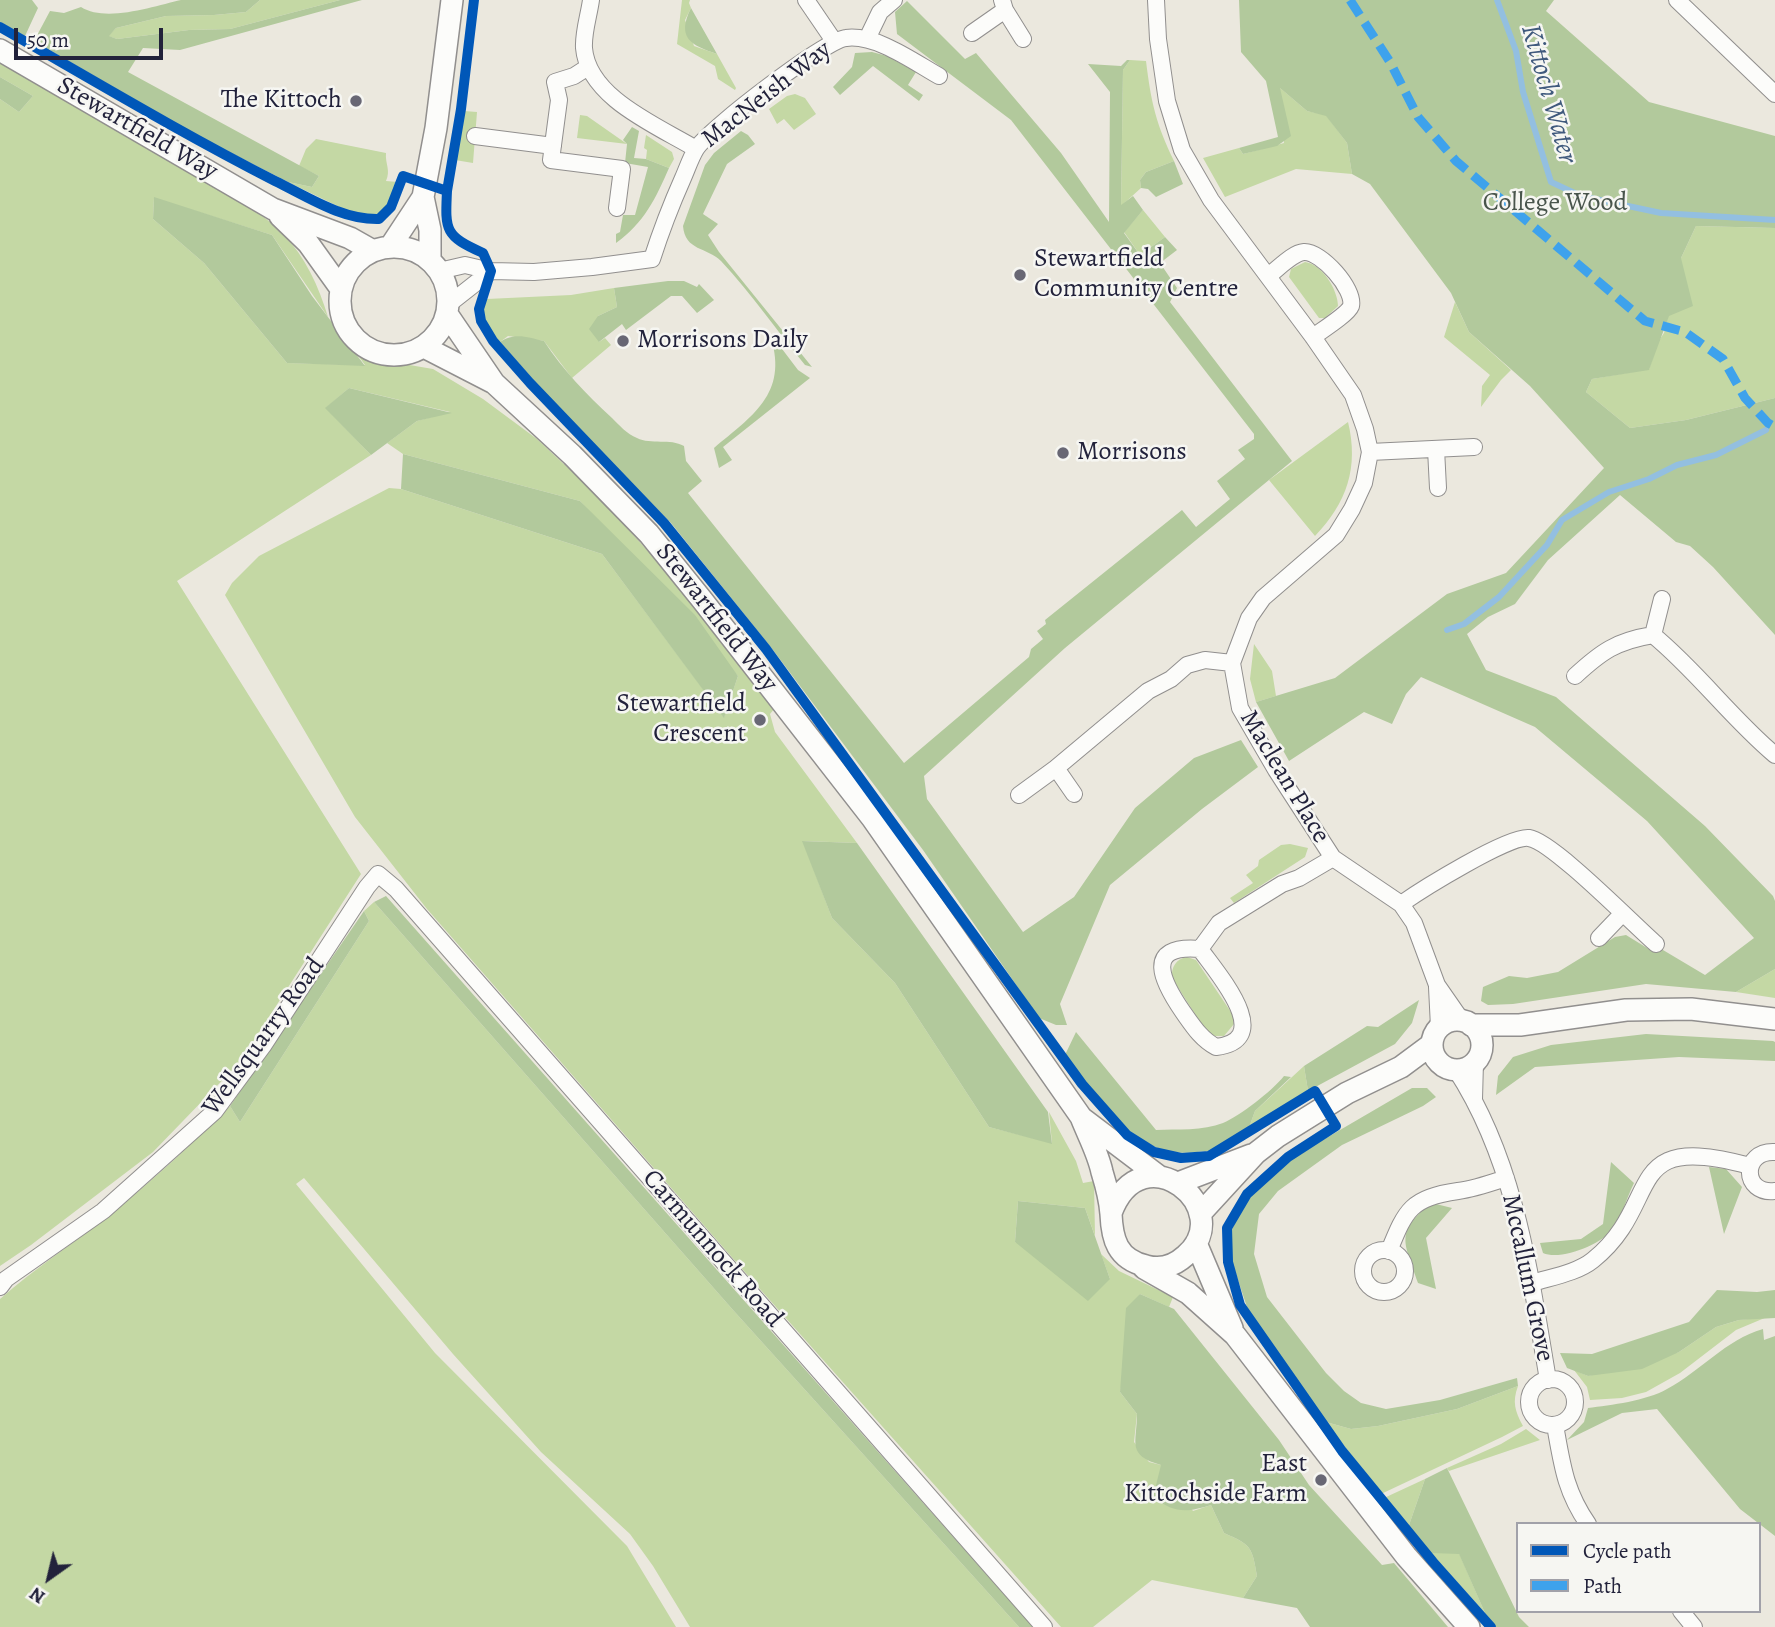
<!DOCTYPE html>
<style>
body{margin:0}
#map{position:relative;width:1775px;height:1627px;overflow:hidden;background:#ebe8de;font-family:Alegreya,serif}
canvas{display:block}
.legend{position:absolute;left:1516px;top:1522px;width:245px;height:91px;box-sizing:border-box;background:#f6f6f2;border:2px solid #a1a1a9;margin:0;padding:9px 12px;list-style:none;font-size:21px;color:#22223b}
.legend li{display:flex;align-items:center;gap:14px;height:35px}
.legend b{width:35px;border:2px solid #a1a1a9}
.north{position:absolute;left:14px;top:1543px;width:70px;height:70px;-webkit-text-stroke:5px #f6f6f2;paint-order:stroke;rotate:214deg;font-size:19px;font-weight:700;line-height:28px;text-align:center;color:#22223b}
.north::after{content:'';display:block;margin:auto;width:24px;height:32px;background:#22223b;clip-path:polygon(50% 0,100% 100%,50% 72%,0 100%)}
.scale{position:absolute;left:14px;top:28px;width:149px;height:32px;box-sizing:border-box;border:4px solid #22223b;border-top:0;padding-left:9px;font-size:21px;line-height:24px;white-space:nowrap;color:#22223b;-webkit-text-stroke:5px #f6f6f2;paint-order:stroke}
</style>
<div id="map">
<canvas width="1775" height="1627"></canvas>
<ul class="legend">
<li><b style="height:9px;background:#0057b8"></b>Cycle path</li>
<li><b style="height:9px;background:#3ea2ec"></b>Path</li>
</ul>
<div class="north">N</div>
<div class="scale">50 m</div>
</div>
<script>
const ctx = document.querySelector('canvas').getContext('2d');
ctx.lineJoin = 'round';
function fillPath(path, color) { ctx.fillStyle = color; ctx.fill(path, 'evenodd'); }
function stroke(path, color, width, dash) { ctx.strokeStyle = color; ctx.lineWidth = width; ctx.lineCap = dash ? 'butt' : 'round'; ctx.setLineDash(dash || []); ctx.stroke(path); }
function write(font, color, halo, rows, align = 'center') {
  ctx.font = font + ' Alegreya,serif'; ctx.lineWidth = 5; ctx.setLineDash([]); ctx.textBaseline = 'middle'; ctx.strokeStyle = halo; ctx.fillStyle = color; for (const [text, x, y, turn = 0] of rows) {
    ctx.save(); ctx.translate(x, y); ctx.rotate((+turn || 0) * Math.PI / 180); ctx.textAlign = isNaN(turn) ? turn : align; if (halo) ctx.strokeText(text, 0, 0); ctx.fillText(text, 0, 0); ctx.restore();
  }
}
fillPath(new Path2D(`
 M 260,0 L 340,0 L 230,29 L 189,30 L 117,39 L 108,36 L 116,28 L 166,16 L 214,15 L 246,12 Z
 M 682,0 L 690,0 L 689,3 L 691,8 L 685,20 L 694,46 L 717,54 L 736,88 L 735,90 L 718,79 L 715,66 L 677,44 Z
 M 1130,60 L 1146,61 C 1151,102 1156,124 1174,161 L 1146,172 L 1140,180 L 1141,188 L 1121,206 L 1123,70 Z
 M 0,63 L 248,205 C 259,214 273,223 283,234 C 305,256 319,287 328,317 L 272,235 L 154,198 L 153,219 L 204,263 L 287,363 L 365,365 L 354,350 L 380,360 L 433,369 L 483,399 L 537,439 L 600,498 L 665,570 L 775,708 L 770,714 L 775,732 L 857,843 L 803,841 L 832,918 L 895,983 L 989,1127 L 1052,1143 L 1049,1112 L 1076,1161 L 1083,1183 L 1094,1181 L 1095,1236 L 1085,1208 L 1018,1201 L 1015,1242 L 1110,1279 L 1101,1254 L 1119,1271 L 1173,1297 L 1169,1307 L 1140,1294 L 1120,1392 L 1137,1414 L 1134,1442 L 1149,1462 L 1161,1465 L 1193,1511 L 1211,1505 L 1224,1533 C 1251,1545 1252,1546 1257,1576 L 1243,1598 L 1152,1580 L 1093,1627 L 1061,1627 L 743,1270 L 427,909 L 355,817 L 225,595 L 232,583 L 259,556 L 389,488 L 401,489 L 602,554 L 724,717 L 738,676 L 580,501 L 403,454 L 387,443 L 417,421 L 450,412 L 349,388 L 326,408 L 371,455 L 177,581 L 361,874 L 240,1062 L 153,1152 L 31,1245 L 0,1266 L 0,99 L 19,112 L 33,96 L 0,77 Z
 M 1279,87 L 1307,111 L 1326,115 L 1347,143 L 1352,174 L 1296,169 L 1225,197 L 1203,158 L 1239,148 L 1243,154 L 1284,143 Z
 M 795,94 L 805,98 L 816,114 L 794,130 L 784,119 L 777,124 L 769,109 L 787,96 Z
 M 464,111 L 477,112 L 473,163 L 455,160 Z
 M 580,115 L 587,116 L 627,144 L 577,138 Z
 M 646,135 L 672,152 L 674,159 L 669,168 L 646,159 L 647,150 L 644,148 Z
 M 316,139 L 386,153 C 385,164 391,170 386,181 L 398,182 L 387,206 L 378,215 L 358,216 L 288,182 L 312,187 L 319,176 L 299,166 L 306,149 Z
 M 1143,210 L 1165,237 L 1140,255 L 1124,232 Z
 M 1696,226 L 1775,228 L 1775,398 L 1686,420 L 1630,428 L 1586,392 L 1592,379 L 1649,369 L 1658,342 L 1664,333 L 1681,258 Z
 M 1305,262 C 1322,264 1338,290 1338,306 L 1325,318 L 1319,318 L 1289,277 L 1291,269 Z
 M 614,288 L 617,307 L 598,316 L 599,342 L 605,338 L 611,345 L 572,378 L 544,341 L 508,336 L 500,342 C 489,329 476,316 487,299 L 571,295 Z
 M 1455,302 L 1469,332 L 1511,370 L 1501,380 L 1481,407 L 1482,386 L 1490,375 L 1444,337 Z
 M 1348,422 C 1359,467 1347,503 1315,536 L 1269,480 Z
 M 1254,644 L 1272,671 L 1276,696 L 1256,702 L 1250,679 Z
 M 1290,844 L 1308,848 L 1305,857 L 1234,903 L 1230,898 L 1253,883 L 1246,875 L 1258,866 L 1259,860 L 1281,845 Z
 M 374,902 L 733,1310 L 1019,1627 L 690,1627 L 653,1566 L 630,1534 L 541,1452 L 453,1354 L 304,1178 L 296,1184 L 435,1353 L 627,1546 L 676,1627 L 0,1627 L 0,1299 C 35,1268 74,1243 111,1214 C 152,1181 192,1144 230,1106 L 240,1122 L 369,921 L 364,911 Z
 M 1187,957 L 1196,960 L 1233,1015 L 1234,1024 L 1224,1036 L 1215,1036 L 1207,1033 L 1172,978 C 1171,967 1176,959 1187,957 Z
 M 1775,969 L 1775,998 L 1736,992 Z
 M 1304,1066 L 1308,1091 L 1247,1133 L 1255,1111 Z
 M 1767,1317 L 1736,1330 L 1680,1373 L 1646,1392 L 1622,1398 L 1590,1400 L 1587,1387 L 1574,1370 L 1588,1376 L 1679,1352 L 1716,1327 L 1739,1320 Z
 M 1518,1386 C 1512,1402 1515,1411 1523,1426 L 1502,1437 L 1381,1494 L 1326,1422 L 1351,1429 L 1378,1426 L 1457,1409 Z
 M 1526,1429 L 1540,1440 L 1449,1471 L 1447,1468 L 1501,1444 Z
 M 1425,1479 L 1408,1528 L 1384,1498 Z
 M 1431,1553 L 1459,1553 L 1485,1613 Z`), '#c4d8a4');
fillPath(new Path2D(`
 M 0,0 L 32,0 L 38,8 L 25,36 L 0,22 Z
 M 181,0 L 260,0 L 246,12 L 214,15 L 166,16 L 116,28 L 109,36 L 117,39 L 189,30 L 230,29 L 340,0 L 362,0 L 180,50 L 143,48 L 128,72 L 319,176 L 312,187 L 288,182 L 194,134 L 34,41 L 50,11 L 64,13 L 81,7 C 106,23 154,6 181,0 Z
 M 1239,0 L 1554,0 L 1546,11 L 1649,102 L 1775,136 L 1775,228 L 1696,226 L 1681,258 L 1693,306 L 1669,316 L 1649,370 L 1592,379 L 1586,392 L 1630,428 L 1686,420 L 1775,398 L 1775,635 L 1713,567 L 1690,546 L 1676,542 L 1620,495 L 1548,560 L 1515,604 L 1488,617 L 1467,634 L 1486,670 L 1556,697 L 1705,826 L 1773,896 L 1775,901 L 1775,969 L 1736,992 L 1646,984 L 1513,1004 L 1488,1005 L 1481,1001 L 1483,987 L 1509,976 L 1527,978 L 1558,972 L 1615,937 L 1626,935 L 1652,951 L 1663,950 L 1705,975 L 1754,938 L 1647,821 L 1535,727 L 1421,677 L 1406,694 L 1392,724 L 1364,712 L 1289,761 L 1256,702 L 1335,678 L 1447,594 L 1506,573 L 1604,468 L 1530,386 L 1469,332 L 1451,293 L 1370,184 L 1352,174 L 1347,143 L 1326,116 L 1307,111 L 1280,88 L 1291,136 L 1277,146 L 1243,154 L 1239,148 L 1278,137 L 1266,81 L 1241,52 Z
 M 907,1 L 965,59 L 976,53 L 1061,153 L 1109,222 L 1110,92 L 1088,64 L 1121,66 L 1127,60 L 1130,60 L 1123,70 L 1121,205 L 1133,196 L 1143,210 L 1124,233 L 1140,255 L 1165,237 L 1177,250 L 1160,263 L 1177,288 L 1170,302 L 1292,461 L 1065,648 L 924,776 L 927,799 L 1023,932 L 1074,897 L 1135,808 L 1194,758 L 1241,740 L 1258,767 L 1202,809 L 1110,885 L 1060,1004 L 1067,1025 L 1056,1025 L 1039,1018 L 923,850 L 773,650 L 671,523 L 559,409 L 500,342 C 515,332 527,337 544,341 C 563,370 586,394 612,418 C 619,425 627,434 637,438 C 651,445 670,438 684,446 L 686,461 L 702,481 L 688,493 L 904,763 L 1029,657 L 1031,649 L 1043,639 L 1037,631 L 1046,624 L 1045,620 L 1182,510 L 1196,527 L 1230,499 L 1217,481 L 1245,459 L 1238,450 L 1254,439 L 1254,434 L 1011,120 L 897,34 L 895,12 Z
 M 691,8 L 717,54 C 691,45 676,38 691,8 Z
 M 872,52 L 887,56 L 916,72 L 908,85 L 923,95 L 919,101 L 873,66 L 840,95 L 833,87 L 852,67 L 855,53 Z
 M 0,77 L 33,96 L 19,112 L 0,99 Z
 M 632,127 L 639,131 L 634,158 L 646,159 L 669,168 C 656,198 644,223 616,243 L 616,234 L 620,232 L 623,215 L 635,215 L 648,167 L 625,163 L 627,144 L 623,140 Z
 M 741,131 L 748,135 L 755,144 L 727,164 L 703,214 L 718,224 L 708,235 L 719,252 L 812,367 L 805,365 C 777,331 751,293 721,261 C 707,247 685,251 683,226 L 705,165 L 714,153 Z
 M 1174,161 L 1183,184 L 1156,197 L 1148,189 L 1141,188 L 1140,180 L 1146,172 Z
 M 154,197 L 272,235 L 312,296 L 365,366 L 287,363 L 204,263 L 153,219 Z
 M 668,281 L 684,281 L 697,287 L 699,284 L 714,300 L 697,313 L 682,296 L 671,296 L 626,330 L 622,324 L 599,342 L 589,329 L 598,316 L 617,307 L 614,288 Z
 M 773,337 L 798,370 L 810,378 L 723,447 L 732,460 L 719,468 L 714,448 C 752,416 788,394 771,338 Z
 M 349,388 L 452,413 L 417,421 L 371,455 L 325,408 Z
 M 403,454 L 580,501 L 695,615 L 738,676 L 724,718 L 602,554 L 401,489 Z
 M 802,841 L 857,843 L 1048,1112 L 1052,1144 L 989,1127 L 895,983 L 832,918 Z
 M 386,896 L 1033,1627 L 1019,1627 L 733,1310 L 374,902 Z
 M 364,911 L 369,921 L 240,1122 L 230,1106 Z
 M 1419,1000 L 1412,1023 L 1395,1044 L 1308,1091 L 1304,1066 L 1367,1026 L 1378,1027 Z
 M 1076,1032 L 1156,1130 C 1177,1129 1203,1131 1223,1123 C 1240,1116 1272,1091 1284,1076 L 1291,1077 L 1255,1111 L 1247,1133 C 1236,1139 1224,1147 1213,1150 C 1208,1152 1202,1151 1197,1152 C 1135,1161 1098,1098 1065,1055 Z
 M 1646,1034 L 1773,1041 L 1775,1042 L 1775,1061 L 1679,1057 L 1535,1067 L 1496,1095 L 1498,1076 L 1513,1057 L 1551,1045 Z
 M 1412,1088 L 1427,1088 L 1436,1097 L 1423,1106 L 1342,1145 L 1278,1191 L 1259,1214 L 1254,1254 L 1267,1297 L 1326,1373 L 1344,1391 L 1361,1403 L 1386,1409 L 1440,1400 L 1517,1378 L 1518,1386 L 1457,1409 L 1378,1426 L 1351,1429 L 1326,1422 L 1249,1313 L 1232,1262 L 1232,1229 L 1248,1197 L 1292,1158 Z
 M 1611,1162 L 1634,1183 C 1627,1197 1622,1216 1613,1229 C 1602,1244 1561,1261 1543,1253 L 1540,1243 L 1581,1239 L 1603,1224 Z
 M 1709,1167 L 1726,1169 L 1742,1187 L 1724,1234 Z
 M 1018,1201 L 1085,1208 L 1110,1279 L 1088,1301 L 1015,1242 Z
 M 1432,1203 L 1452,1208 L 1426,1238 L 1436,1289 L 1418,1283 C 1405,1243 1393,1232 1432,1203 Z
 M 1717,1290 L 1757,1292 L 1775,1290 L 1775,1318 L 1739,1320 L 1716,1327 L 1679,1352 L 1642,1369 L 1588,1376 L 1567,1368 L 1560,1353 L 1592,1354 L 1689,1322 Z
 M 1140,1294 L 1174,1309 L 1279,1440 L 1309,1485 L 1382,1565 L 1394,1563 L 1448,1627 L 1310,1627 L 1297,1608 L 1243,1598 L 1257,1576 C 1252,1546 1251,1545 1224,1533 L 1211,1505 C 1186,1513 1174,1513 1153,1497 L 1161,1465 C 1126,1455 1137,1443 1137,1414 L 1120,1392 L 1126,1308 Z
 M 1763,1329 L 1764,1340 L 1775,1336 L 1775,1536 L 1740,1509 L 1657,1409 L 1622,1413 L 1567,1440 L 1584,1422 L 1588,1408 C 1611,1405 1646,1401 1667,1389 C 1701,1371 1725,1340 1763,1329 Z
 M 1447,1468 L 1519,1617 L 1529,1627 L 1496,1627 L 1485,1613 L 1459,1554 L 1431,1553 L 1408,1528 L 1425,1479 Z`), '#b2c99c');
stroke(new Path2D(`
 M 1497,0 L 1516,51 L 1523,92 L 1551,182 L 1581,196 L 1661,213 L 1775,220
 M 1447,630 L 1464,624 L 1499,597 L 1547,545 L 1562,520 L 1609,492 L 1649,479 L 1677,465 L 1716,455 L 1766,430`), '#93bfe0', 6);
const street = new Path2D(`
 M 591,0 C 589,15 583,33 584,48 C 588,98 658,126 696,149
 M 806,0 L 834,41
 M 1002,0 L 1005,10 L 1023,39
 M 1156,0 L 1158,39 L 1167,101 L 1182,150 L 1211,200 L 1313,337 L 1353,395 L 1365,429 L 1370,452 L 1364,483 L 1352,509 L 1336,535 L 1263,598 L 1249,618 L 1232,663 L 1240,708 L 1276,770 L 1333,858 L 1401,904 L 1414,923 L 1437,985 L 1462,1021
 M 1677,0 L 1775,94
 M 972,33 L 1005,10
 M 867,39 L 880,12 L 894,0
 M 588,67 L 574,76 L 555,82 L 559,100 L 551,160 L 622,169 L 617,208
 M 475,136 L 553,146
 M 439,271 L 465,265 L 491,271 L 534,272 L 592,267 L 652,259 C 661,231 671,205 683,178 C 687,169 691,157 696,149 C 709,129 825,40 846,38 C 876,34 914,62 939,76
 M 1268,276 C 1278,269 1292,253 1304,252 C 1321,251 1355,289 1351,306 C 1348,314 1321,331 1313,337
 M 449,304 L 491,271
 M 1436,449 L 1438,488
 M 1370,452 L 1474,447
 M 1653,635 L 1662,599
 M 1575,676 C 1601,652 1616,641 1653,635 C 1697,671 1731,718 1775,755
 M 1056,768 L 1074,794
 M 1019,795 L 1056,768 L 1148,691 L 1171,679 L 1187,665 L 1205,660 L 1232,663
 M 1401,904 C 1421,890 1509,835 1529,838 C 1552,841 1633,924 1656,944
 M 1599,938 L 1622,914
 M 1200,949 C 1142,944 1163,983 1183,1012 C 1193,1026 1201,1039 1216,1047 C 1277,1040 1216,972 1200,949 L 1219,923 L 1282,884 L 1299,878 L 1333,858
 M 1437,987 L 1439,1027
 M 1456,1070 C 1516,1162 1530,1274 1548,1380
 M 1474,1099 L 1475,1062
 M 1775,1152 C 1741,1150 1742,1195 1775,1191
 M1363 1271a21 21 0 1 1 42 0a21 21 0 1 1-42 0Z
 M 1389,1251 C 1406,1209 1411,1198 1458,1191 C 1474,1189 1491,1183 1506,1178
 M 1532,1283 C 1551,1277 1577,1273 1593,1260 C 1665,1202 1618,1130 1750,1166
 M 0,1287 L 6,1279 L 103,1211 L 215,1111 L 263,1046 L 367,887 L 378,874 L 396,889 L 1044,1627
 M1529 1402a23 23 0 1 1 46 0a23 23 0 1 1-46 0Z
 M 1555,1425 C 1562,1464 1565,1491 1588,1524
 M 1681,1611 L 1694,1627`);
const secondary = new Path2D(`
 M 0,50 L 273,209 L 350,238 L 373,251
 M 423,197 L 430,230 L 430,260
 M 280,216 L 308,243 L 341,289
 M 390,247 L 423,197 L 436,128 L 452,0
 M340 301a54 54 0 1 1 108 0a54 54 0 1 1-108 0Z
 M 447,314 L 494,383 L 572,455 L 649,534 L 703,601 L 872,818 L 1081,1117 C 1088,1135 1098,1153 1102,1172 C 1106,1185 1110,1200 1111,1214 C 1112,1239 1117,1259 1146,1266 C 1160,1270 1174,1266 1185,1256 C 1240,1210 1142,1129 1111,1213
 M 424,347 L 492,382
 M1432 1045a25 25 0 1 1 50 0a25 25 0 1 1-50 0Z
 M 1471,1025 L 1520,1025 L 1626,1010 L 1691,1009 L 1775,1019
 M 1082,1118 L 1160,1177
 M 1178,1183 L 1251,1155
 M 1200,1214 L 1256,1153 L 1278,1136 L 1347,1093 L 1401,1067 L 1432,1044
 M 1196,1243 L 1232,1328
 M 1144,1268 L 1188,1293 L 1235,1335 L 1406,1556 L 1469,1627`);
stroke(street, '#918f8e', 18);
stroke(secondary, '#918f8e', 24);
stroke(street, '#fcfcfa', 16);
stroke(secondary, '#fcfcfa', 21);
stroke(new Path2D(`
 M 1350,0 L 1390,62 L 1418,117 L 1456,161 L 1645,321 L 1685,332 L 1723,359 L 1745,398 L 1768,423 L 1775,427`), '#3ea2ec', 9, [18, 9]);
stroke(new Path2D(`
 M 0,27 C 91,79 181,133 275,181 C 308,197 342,220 379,219 L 391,207 L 403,176 L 447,191 C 445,231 445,236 483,253 L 491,271 L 479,309 L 481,321 L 493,341 L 530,383 L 664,523 L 766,649 L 1082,1084 L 1127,1135 L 1154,1152 L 1181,1158 L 1209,1156 L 1315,1091 L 1336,1126 L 1288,1157 L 1247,1194 L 1227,1228 L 1228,1262 L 1240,1305 L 1342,1451 L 1433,1562 L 1491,1627
 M 447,191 L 461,109 L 474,0`), '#0057b8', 10);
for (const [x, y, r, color] of [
 [356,101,7,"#686774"],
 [1020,275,7,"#686774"],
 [623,341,7,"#686774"],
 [1063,453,7,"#686774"],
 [760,720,7,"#686774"],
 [1321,1480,7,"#686774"]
]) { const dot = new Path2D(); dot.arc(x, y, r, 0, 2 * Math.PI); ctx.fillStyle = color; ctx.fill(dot); stroke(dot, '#f6f6f2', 2.5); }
write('26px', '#22223b', '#f6f6f2', [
 ["MacNeish Way",767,95,-38],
 ["Stewartfield Way",137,129,30],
 ["Stewartfield Way",716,618,52],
 ["Maclean Place",1284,777,59],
 ["Wellsquarry Road",264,1037,-54],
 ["Carmunnock Road",712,1249,49],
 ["Mccallum Grove",1527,1278,78]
]);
write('26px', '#22223b', '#f6f6f2', [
 ["The Kittoch",342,101],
 ["Stewartfield",1034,260,"left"],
 ["Community Centre",1034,290,"left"],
 ["Morrisons Daily",637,341,"left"],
 ["Morrisons",1077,453,"left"],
 ["Stewartfield",746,705],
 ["Crescent",746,735],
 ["East",1307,1465],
 ["Kittochside Farm",1307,1495]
], 'right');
write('26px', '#49554c', '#f6f6f2', [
 ["College Wood",1555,204]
]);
write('italic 28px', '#405a7d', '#f6f6f2', [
 ["Kittoch Water",1548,94,74]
]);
</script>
